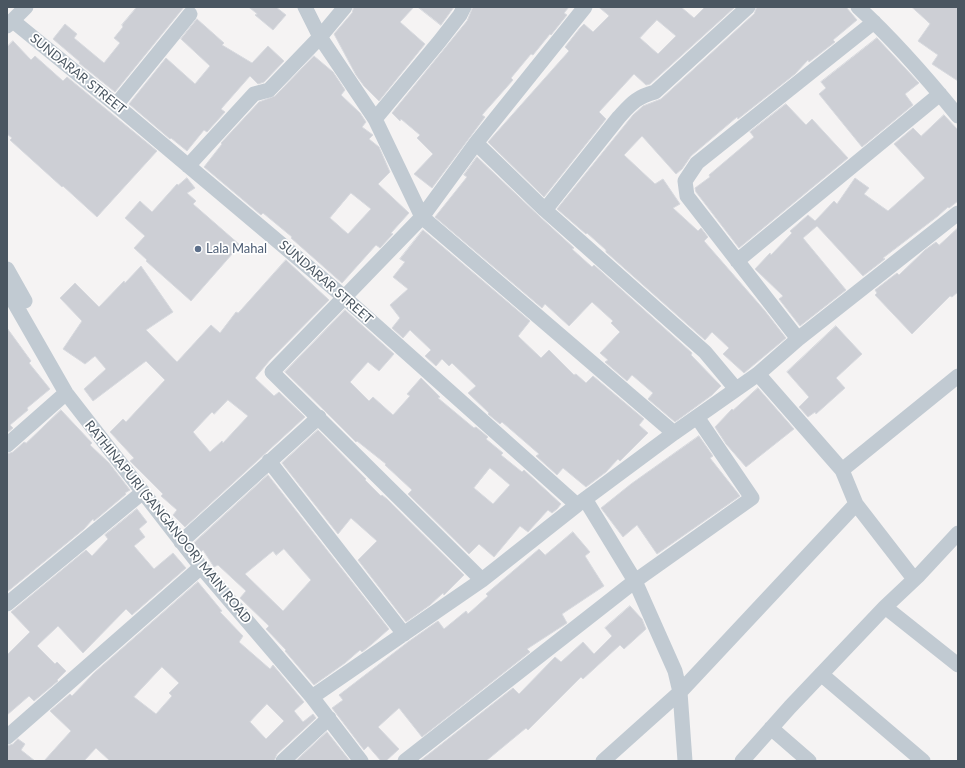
<!DOCTYPE html>
<style>
body{margin:0}
#map{position:relative;width:965px;height:768px;overflow:hidden;background:#f5f3f3;font-family:Lato,sans-serif}
canvas{display:block}
.frame{position:absolute;inset:0;border:8px solid #4a5661;pointer-events:none}
</style>
<div id="map">
<canvas width="965" height="768"></canvas>
<div class="frame"></div>
</div>
<script>
const ctx = document.querySelector('canvas').getContext('2d');
ctx.lineJoin = 'round';
function fillPath(path, color) { ctx.fillStyle = color; ctx.fill(path, 'evenodd'); }
function stroke(path, color, width, dash) { ctx.strokeStyle = color; ctx.lineWidth = width; ctx.lineCap = dash ? 'butt' : 'round'; ctx.setLineDash(dash || []); ctx.stroke(path); }
function write(font, color, halo, rows, align = 'center') {
  ctx.font = font + ' Lato,sans-serif'; ctx.lineWidth = 3.5; ctx.setLineDash([]); ctx.textBaseline = 'middle'; ctx.strokeStyle = halo; ctx.fillStyle = color; for (const [text, x, y, turn = 0] of rows) {
    ctx.save(); ctx.translate(x, y); ctx.rotate((+turn || 0) * Math.PI / 180); ctx.textAlign = isNaN(turn) ? turn : align; if (halo) ctx.strokeText(text, 0, 0); ctx.fillText(text, 0, 0); ctx.restore();
  }
}
const building = new Path2D(`
 M 137,7 L 184,7 L 115,92 L 79,63 L 80,62 L 53,39 L 65,24 L 77,34 L 74,38 L 104,63 L 120,43 L 114,38 L 123,27 L 122,25 Z
 M 249,7 L 276,7 L 286,15 L 273,30 L 255,15 L 257,14 Z
 M 354,7 L 414,7 L 400,22 L 425,44 L 379,101 L 364,86 L 356,75 L 334,34 L 352,13 Z
 M 418,7 L 454,7 L 441,25 Z
 M 473,7 L 569,7 L 564,13 L 567,15 L 551,35 L 550,34 L 533,55 L 531,54 L 511,78 L 513,80 L 482,115 L 485,117 L 432,188 L 414,174 L 433,154 L 417,138 L 420,135 L 401,119 L 400,121 L 392,113 L 467,21 Z
 M 599,7 L 681,7 L 694,18 L 705,7 L 735,7 L 650,84 L 646,85 L 634,74 L 599,112 L 606,119 L 544,197 L 488,142 L 569,51 L 565,47 L 580,28 L 584,24 L 593,32 L 609,16 ZM 657,20 L 676,36 L 658,54 L 640,38 Z
 M 757,7 L 846,7 L 857,20 L 833,40 L 835,42 L 809,62 L 808,60 L 795,74 L 738,119 L 737,117 L 691,156 L 682,169 L 676,174 L 642,136 L 624,155 L 655,184 L 663,179 L 680,204 L 673,208 L 698,231 L 701,228 L 708,237 L 704,241 L 765,311 L 786,338 L 744,373 L 723,354 L 729,348 L 712,332 L 705,340 L 606,252 L 606,250 L 587,233 L 586,234 L 557,209 L 633,115 L 643,106 L 661,99 L 754,14 Z
 M 912,7 L 958,7 L 958,81 L 932,64 L 938,55 L 918,41 L 930,24 Z
 M 197,19 L 224,43 L 222,45 L 252,63 L 268,46 L 284,61 L 264,82 L 258,84 L 250,76 L 221,109 L 225,112 L 207,132 L 204,130 L 187,151 L 171,138 L 170,139 L 129,104 L 166,58 L 195,84 L 210,66 L 181,39 Z
 M 877,38 L 919,83 L 905,94 L 913,105 L 862,147 L 819,94 L 826,88 L 821,82 Z
 M 13,41 L 31,60 L 35,56 L 63,81 L 67,77 L 157,151 L 97,217 L 63,186 L 62,187 L 10,140 L 12,138 L 7,134 L 7,47 Z
 M 314,56 L 333,72 L 345,90 L 341,95 L 360,113 L 366,122 L 362,127 L 373,135 L 369,139 L 379,147 L 390,172 L 378,184 L 409,213 L 391,233 L 393,234 L 380,248 L 376,245 L 342,283 L 291,238 L 292,237 L 263,213 L 261,215 L 204,167 L 222,144 L 221,143 L 259,102 L 275,96 ZM 351,193 L 371,209 L 348,234 L 330,218 Z
 M 786,104 L 806,125 L 812,119 L 848,158 L 739,248 L 696,192 L 695,188 L 710,177 L 709,175 L 754,137 L 750,132 Z
 M 944,115 L 958,130 L 958,201 L 949,208 L 948,207 L 938,216 L 883,258 L 885,259 L 863,276 L 817,226 L 803,238 L 846,290 L 800,326 L 779,299 L 783,296 L 755,269 L 770,253 L 771,255 L 792,233 L 790,231 L 808,215 L 815,221 L 834,201 L 837,204 L 855,178 L 869,188 L 864,194 L 888,211 L 925,178 L 894,144 L 913,128 L 921,136 Z
 M 477,157 L 539,216 L 574,248 L 572,249 L 592,267 L 594,265 L 692,353 L 691,355 L 721,386 L 712,395 L 675,422 L 648,399 L 653,393 L 632,375 L 627,381 L 605,362 L 608,360 L 600,353 L 620,332 L 611,323 L 613,321 L 592,302 L 569,326 L 545,304 L 542,308 L 435,217 L 467,177 L 464,175 Z
 M 187,178 L 195,188 L 187,193 L 196,201 L 193,204 L 240,245 L 191,301 L 146,261 L 147,260 L 134,248 L 145,236 L 125,218 L 140,201 L 152,212 L 177,184 L 178,185 Z
 M 958,228 L 958,292 L 952,297 L 950,296 L 912,334 L 875,295 L 877,293 L 875,290 L 897,273 L 899,275 L 925,250 L 936,242 L 939,245 Z
 M 423,230 L 530,321 L 518,336 L 541,358 L 549,350 L 574,375 L 576,374 L 586,383 L 593,376 L 644,419 L 639,425 L 648,433 L 620,461 L 618,459 L 606,472 L 586,487 L 563,468 L 557,475 L 536,456 L 539,454 L 502,422 L 500,424 L 488,414 L 489,413 L 468,393 L 476,386 L 452,363 L 449,366 L 442,359 L 436,366 L 425,356 L 431,350 L 410,330 L 403,338 L 392,328 L 400,318 L 390,305 L 408,289 L 393,277 L 405,262 L 400,259 Z
 M 286,260 L 329,300 L 270,360 L 255,378 L 274,396 L 279,392 L 305,417 L 185,527 L 173,515 L 177,510 L 161,496 L 163,494 L 130,461 L 134,458 L 110,432 L 123,419 L 126,422 L 165,380 L 146,361 L 93,401 L 84,389 L 106,369 L 95,356 L 85,364 L 63,349 L 82,321 L 60,298 L 75,283 L 99,307 L 124,281 L 125,283 L 141,266 L 173,312 L 146,330 L 177,362 L 211,325 L 220,333 L 236,312 L 238,313 ZM 228,400 L 248,416 L 223,443 L 222,441 L 210,452 L 193,432 L 212,412 L 214,414 Z
 M 345,310 L 394,354 L 379,371 L 368,362 L 350,382 L 369,401 L 373,397 L 393,415 L 410,396 L 407,394 L 421,378 L 440,397 L 438,398 L 474,428 L 476,427 L 488,437 L 486,439 L 503,453 L 501,455 L 522,472 L 524,470 L 561,504 L 557,509 L 552,513 L 548,510 L 528,532 L 520,526 L 494,557 L 479,544 L 469,554 L 408,494 L 412,490 L 385,465 L 386,464 L 357,441 L 356,442 L 325,411 L 285,372 ZM 490,468 L 510,485 L 493,504 L 474,488 Z
 M 836,326 L 862,354 L 836,378 L 845,388 L 816,414 L 815,412 L 808,417 L 799,407 L 809,397 L 787,372 Z
 M 7,328 L 31,361 L 29,363 L 50,389 L 27,408 L 28,410 L 10,425 L 13,428 L 7,433 Z
 M 758,388 L 794,429 L 746,467 L 726,444 L 715,427 L 732,409 L 733,410 Z
 M 61,410 L 92,443 L 90,445 L 109,463 L 130,490 L 125,493 L 126,494 L 94,521 L 93,519 L 84,529 L 7,592 L 7,454 L 13,452 L 24,442 L 26,443 Z
 M 318,430 L 366,479 L 365,480 L 381,496 L 382,495 L 387,499 L 464,575 L 444,595 L 443,593 L 430,605 L 406,622 L 358,560 L 377,541 L 351,518 L 338,534 L 282,463 Z
 M 699,436 L 713,456 L 710,458 L 740,496 L 657,554 L 637,525 L 623,537 L 601,508 L 631,484 Z
 M 268,475 L 389,629 L 372,644 L 362,652 L 360,650 L 345,663 L 314,685 L 285,651 L 286,650 L 266,629 L 269,626 L 240,598 L 246,591 L 218,565 L 214,567 L 203,550 L 201,552 L 194,543 ZM 284,549 L 311,580 L 283,611 L 245,574 L 273,551 L 276,555 Z
 M 137,509 L 147,522 L 139,529 L 145,537 L 134,546 L 154,569 L 173,553 L 186,568 L 132,615 L 126,609 L 83,653 L 58,626 L 37,646 L 55,664 L 57,662 L 66,671 L 57,680 L 58,681 L 34,701 L 29,696 L 7,715 L 7,655 L 30,632 L 11,612 L 86,550 L 92,556 L 108,539 L 105,535 Z
 M 573,532 L 590,552 L 585,556 L 604,586 L 562,614 L 567,623 L 527,649 L 530,652 L 422,737 L 399,708 L 378,727 L 399,749 L 386,761 L 381,761 L 368,746 L 364,750 L 332,708 L 343,700 L 339,695 L 408,642 L 438,621 L 444,629 L 466,611 L 468,614 L 488,596 L 486,594 L 539,549 L 545,555 Z
 M 198,582 L 222,611 L 220,612 L 243,636 L 239,642 L 270,669 L 273,665 L 304,702 L 294,711 L 303,722 L 313,714 L 316,718 L 277,754 L 274,761 L 110,761 L 96,748 L 84,761 L 44,761 L 71,731 L 50,711 L 70,694 L 72,696 L 94,673 ZM 162,667 L 179,683 L 169,693 L 172,696 L 156,714 L 134,697 ZM 267,704 L 284,721 L 266,739 L 250,722 Z
 M 630,606 L 642,619 L 646,629 L 624,649 L 620,645 L 583,679 L 581,677 L 528,730 L 526,728 L 486,761 L 420,761 L 513,688 L 519,694 L 555,657 L 561,662 L 583,642 L 594,654 L 612,636 L 605,628 Z
 M 327,732 L 350,761 L 296,761 Z
 M 18,739 L 25,744 L 21,750 L 35,761 L 7,761 L 7,746 L 13,744 Z`);
fillPath(building, '#cdcfd5');
stroke(building, '#d7d9de', 1);
stroke(new Path2D(`
 M 305,7 L 320,37 L 375,119 L 422,217 L 674,433
 M 858,7 C 894,40 927,78 958,116
 M 13,21 L 116,105 L 344,297 L 577,505
 M 7,26 L 26,7
 M 116,105 L 190,14
 M 375,119 L 439,42 L 460,15 L 464,7
 M 476,143 L 545,210 L 705,352 L 736,389
 M 188,166 L 254,94 L 269,90 L 320,37 L 345,7
 M 545,210 L 619,117 C 631,104 636,97 655,92 L 748,7
 M 737,261 L 940,94
 M 7,269 L 25,301
 M 7,290 L 66,393 L 201,567 L 312,697 L 361,761
 M 798,339 L 687,196 L 685,181 L 697,163 L 874,22
 M 758,374 L 842,470
 M 7,445 L 66,393
 M 269,461 L 404,634
 M 585,499 L 635,581 L 675,671 L 680,692 L 685,761
 M 181,542 L 319,417
 M 914,579 L 856,504 L 842,470 L 958,376
 M 482,580 L 272,372 L 422,217 L 476,143 L 585,7
 M 7,604 L 143,492
 M 885,607 L 958,665
 M 821,674 L 923,761
 M 312,697 L 482,580 L 577,505 L 674,433 L 758,374 L 798,339 L 958,213
 M 771,728 L 809,761
 M 7,737 L 201,567
 M 283,761 L 329,718
 M 405,761 L 635,581 L 752,498 L 697,417
 M 603,761 L 680,692 L 856,504
 M 742,761 L 790,707 L 885,607 L 919,575 L 958,533`), '#c1cad2', 15);
for (const [x, y, r, color] of [
 [198,249,4,"#5c6f8a"]
]) { const dot = new Path2D(); dot.arc(x, y, r, 0, 2 * Math.PI); ctx.fillStyle = color; ctx.fill(dot); stroke(dot, '#fff', 1.5); }
write('13px', '#4a5661', '#fff', [
 ["SUNDARAR STREET",78,74,39],
 ["SUNDARAR STREET",326,282,41],
 ["RATHINAPURI (SANGANOOR) MAIN ROAD",168,522,51]
]);
write('13px', '#4e5e75', '#fff', [
 ["Lala Mahal",206,249]
], 'left');
</script>
